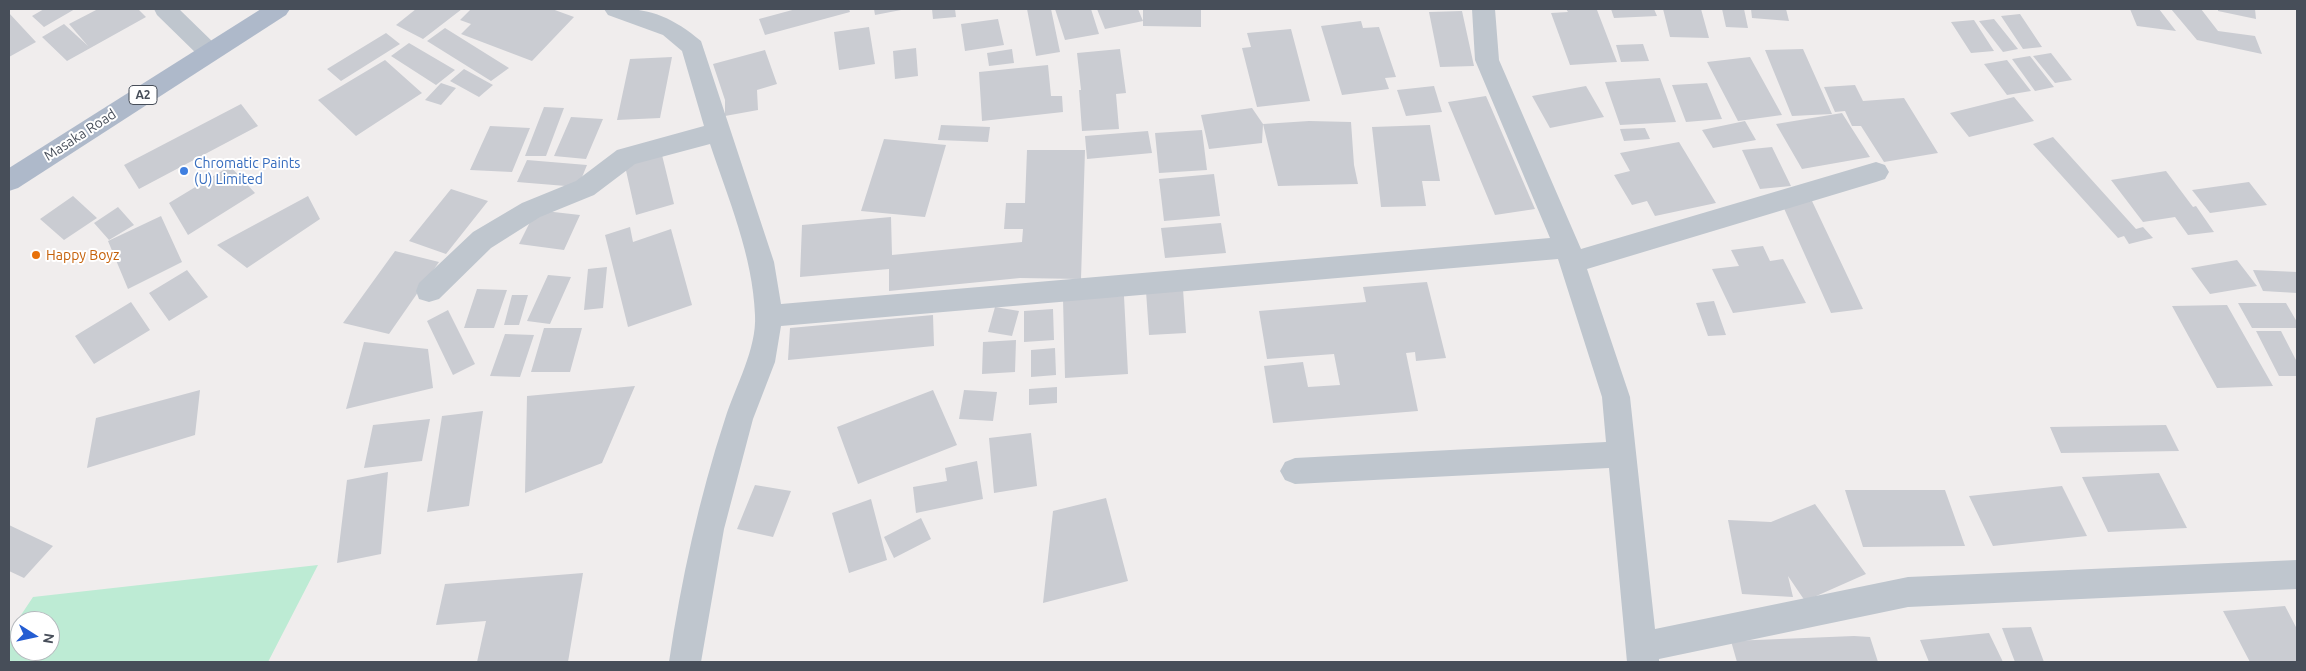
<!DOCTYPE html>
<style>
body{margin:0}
#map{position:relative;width:2306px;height:671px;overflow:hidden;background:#f0eded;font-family:Ubuntu,sans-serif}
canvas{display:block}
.frame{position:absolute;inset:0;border:10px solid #474e59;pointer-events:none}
.north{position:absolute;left:10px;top:611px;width:50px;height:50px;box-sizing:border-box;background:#fff;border:1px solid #b5b8bd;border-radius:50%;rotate:100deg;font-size:14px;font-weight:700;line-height:20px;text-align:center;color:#474e59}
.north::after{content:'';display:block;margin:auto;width:18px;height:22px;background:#245dd2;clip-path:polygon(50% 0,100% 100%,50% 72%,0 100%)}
</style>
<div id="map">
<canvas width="2306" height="671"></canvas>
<div class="frame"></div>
<div class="north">N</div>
</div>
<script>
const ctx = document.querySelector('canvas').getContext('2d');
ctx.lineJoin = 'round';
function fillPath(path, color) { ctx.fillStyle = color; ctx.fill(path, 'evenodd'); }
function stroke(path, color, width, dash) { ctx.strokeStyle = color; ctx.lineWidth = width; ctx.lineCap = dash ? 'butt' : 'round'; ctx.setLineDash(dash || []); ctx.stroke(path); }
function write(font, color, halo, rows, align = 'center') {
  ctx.font = font + ' Ubuntu,sans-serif'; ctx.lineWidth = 4; ctx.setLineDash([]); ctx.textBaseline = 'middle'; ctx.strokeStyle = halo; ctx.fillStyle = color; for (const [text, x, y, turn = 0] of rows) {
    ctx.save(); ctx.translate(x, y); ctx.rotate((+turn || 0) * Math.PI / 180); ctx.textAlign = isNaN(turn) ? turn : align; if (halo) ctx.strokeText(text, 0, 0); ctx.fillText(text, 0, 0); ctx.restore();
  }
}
fillPath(new Path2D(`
 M 318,565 L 268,662 L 9,662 L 9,633 L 33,597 ZM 20,621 L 50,621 L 50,651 L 20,651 Z`), '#bdebd4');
fillPath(new Path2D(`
 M 44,9 L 75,9 L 44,27 L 32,16 Z
 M 98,9 L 138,9 L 146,17 L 67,61 L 42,37 L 64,24 L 88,46 L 69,24 Z
 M 416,9 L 462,9 L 423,39 L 396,25 Z
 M 471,9 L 552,9 L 574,17 L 532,61 L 461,34 L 471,24 L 460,20 Z
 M 796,9 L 849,9 L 850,12 L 765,35 L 759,19 Z
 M 874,9 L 901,9 L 901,10 L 875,15 Z
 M 932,9 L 955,9 L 956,17 L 933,19 Z
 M 1027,9 L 1051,9 L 1060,52 L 1036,56 Z
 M 1055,9 L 1091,9 L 1099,34 L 1065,40 Z
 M 1097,9 L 1138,9 L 1143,21 L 1143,9 L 1201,9 L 1201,27 L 1143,26 L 1143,21 L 1105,29 Z
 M 1566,9 L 1597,10 L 1617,62 L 1570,65 L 1551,13 L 1568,12 Z
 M 1611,9 L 1654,9 L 1657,16 L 1614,18 Z
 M 1663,9 L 1701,9 L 1709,38 L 1670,37 Z
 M 1722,9 L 1744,9 L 1748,28 L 1726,27 Z
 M 1751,9 L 1786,9 L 1789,21 L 1752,18 Z
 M 2130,9 L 2159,9 L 2176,31 L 2137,26 Z
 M 2171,9 L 2201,9 L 2218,31 L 2255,36 L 2262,54 L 2197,40 Z
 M 2218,9 L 2255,9 L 2256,19 L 2218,11 Z
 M 1462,11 L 1474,66 L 1440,67 L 1429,12 Z
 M 9,13 L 36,42 L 9,57 Z
 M 2020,14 L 2042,47 L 2023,49 L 2001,16 Z
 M 998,19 L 1004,45 L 965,51 L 961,24 Z
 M 1994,19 L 2018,49 L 2003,52 L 1979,21 Z
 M 1974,20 L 1994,51 L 1971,53 L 1951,22 Z
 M 1361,21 L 1363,28 L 1379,27 L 1396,77 L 1385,78 L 1389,89 L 1342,95 L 1321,26 Z
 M 869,27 L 875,64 L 839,70 L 834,32 Z
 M 445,28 L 509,68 L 491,81 L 427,41 Z
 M 1291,29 L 1310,101 L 1257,107 L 1242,48 L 1251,47 L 1247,33 Z
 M 386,33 L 400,44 L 341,81 L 327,69 Z
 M 409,43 L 455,70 L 436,85 L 391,56 Z
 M 1643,44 L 1649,61 L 1621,62 L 1616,45 Z
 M 916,48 L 918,76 L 895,79 L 893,51 Z
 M 1012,49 L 1014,63 L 989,66 L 987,53 Z
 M 1120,49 L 1126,93 L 1116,94 L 1119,129 L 1082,131 L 1079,90 L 1081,90 L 1077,53 Z
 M 1803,49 L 1832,114 L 1792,116 L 1765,50 Z
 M 765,50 L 777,84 L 757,90 L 758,110 L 725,116 L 725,100 L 713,64 Z
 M 2051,53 L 2072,80 L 2055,83 L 2033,56 Z
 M 2030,56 L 2054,87 L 2035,91 L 2012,59 Z
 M 672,57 L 660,118 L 617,120 L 630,59 Z
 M 1750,57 L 1782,115 L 1738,121 L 1707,62 Z
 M 385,60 L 422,93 L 356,136 L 318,100 Z
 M 2007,60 L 2031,91 L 2007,95 L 1984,64 Z
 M 1048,65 L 1051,96 L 1062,96 L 1063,112 L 982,121 L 979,72 Z
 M 464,69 L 493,85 L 479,97 L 450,81 Z
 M 1660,78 L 1676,122 L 1620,125 L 1605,82 Z
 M 441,83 L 456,88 L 441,105 L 425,100 Z
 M 1707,83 L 1722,119 L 1686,122 L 1672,85 Z
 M 1855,85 L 1863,101 L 1904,98 L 1938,153 L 1884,162 L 1861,126 L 1852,126 L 1845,111 L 1835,112 L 1824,87 Z
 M 1434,86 L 1442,112 L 1406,116 L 1397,90 Z
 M 1586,86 L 1604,117 L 1550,128 L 1532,96 Z
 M 1486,96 L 1535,209 L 1495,215 L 1448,102 Z
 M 2014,97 L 2034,121 L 1969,137 L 1950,113 Z
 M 241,104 L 258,126 L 139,189 L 124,165 Z
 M 544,107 L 564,108 L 546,156 L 525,156 Z
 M 1252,108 L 1263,124 L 1262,143 L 1209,149 L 1201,115 Z
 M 1842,113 L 1870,157 L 1802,169 L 1776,124 Z
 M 571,117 L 603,119 L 586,159 L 554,156 Z
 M 1309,121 L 1351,122 L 1354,165 L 1358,184 L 1278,186 L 1263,124 Z
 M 1745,121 L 1756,140 L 1713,148 L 1702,130 Z
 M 941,125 L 990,127 L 988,142 L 938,140 Z
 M 1430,125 L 1440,181 L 1422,181 L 1426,206 L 1381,207 L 1372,127 Z
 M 490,126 L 530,128 L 512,172 L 470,170 Z
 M 1645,128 L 1650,139 L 1624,141 L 1620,129 Z
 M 1202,130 L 1207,170 L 1159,173 L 1155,133 Z
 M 1148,131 L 1152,153 L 1087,159 L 1085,136 Z
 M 2053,137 L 2136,229 L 2143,227 L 2153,238 L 2129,244 L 2124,236 L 2118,238 L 2033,144 Z
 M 884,139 L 946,145 L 925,217 L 861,211 Z
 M 1679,142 L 1716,203 L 1655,216 L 1647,201 L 1632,205 L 1614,175 L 1630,171 L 1620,153 Z
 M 1772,147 L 1791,186 L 1760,189 L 1742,150 Z
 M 1027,150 L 1085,150 L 1081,279 L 1020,278 L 889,291 L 889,269 L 800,277 L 802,225 L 891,217 L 892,255 L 1022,242 L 1023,229 L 1004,229 L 1006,203 L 1025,203 Z
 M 662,155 L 674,204 L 636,215 L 625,166 Z
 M 527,160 L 587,165 L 578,187 L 517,182 Z
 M 230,166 L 255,193 L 188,235 L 169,203 Z
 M 2166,171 L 2193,207 L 2196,206 L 2214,232 L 2188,235 L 2175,217 L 2143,222 L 2111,180 Z
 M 1214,174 L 1220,216 L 1164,221 L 1159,179 Z
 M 2249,182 L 2267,205 L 2210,213 L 2192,190 Z
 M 451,189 L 488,201 L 446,254 L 409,241 Z
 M 73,196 L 97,218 L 64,240 L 40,219 Z
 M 308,196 L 320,219 L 247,268 L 217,245 Z
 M 1812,201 L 1863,309 L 1831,313 L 1782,204 Z
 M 118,207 L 134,225 L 109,240 L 94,223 Z
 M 536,210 L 580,215 L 564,250 L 519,244 Z
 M 161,216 L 182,262 L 128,289 L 108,241 Z
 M 1221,223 L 1226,253 L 1165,258 L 1161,228 Z
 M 630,227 L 633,242 L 671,229 L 692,305 L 628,327 L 605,235 Z
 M 1763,246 L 1770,261 L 1783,259 L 1806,303 L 1733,313 L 1712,269 L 1739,266 L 1731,250 Z
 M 395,251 L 439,262 L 389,334 L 343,323 Z
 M 2237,260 L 2257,286 L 2210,294 L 2191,268 Z
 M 607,267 L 603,308 L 584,310 L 588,269 Z
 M 187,270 L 208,297 L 169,321 L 149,293 Z
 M 2253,270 L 2297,272 L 2297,293 L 2263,291 Z
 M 548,275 L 571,277 L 550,324 L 527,321 Z
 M 1427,282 L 1446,358 L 1416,361 L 1415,352 L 1406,353 L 1418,411 L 1273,423 L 1264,366 L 1303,362 L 1308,387 L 1340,385 L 1334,354 L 1267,359 L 1259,311 L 1366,302 L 1363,287 Z
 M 477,289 L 507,290 L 494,328 L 464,328 Z
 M 1183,289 L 1186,333 L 1149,335 L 1146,291 Z
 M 512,295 L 528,295 L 519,325 L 504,325 Z
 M 1124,296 L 1128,374 L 1065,378 L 1063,299 Z
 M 1714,301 L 1726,335 L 1708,336 L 1696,303 Z
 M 131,302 L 150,330 L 94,364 L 75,336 Z
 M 2238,303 L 2286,303 L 2297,322 L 2297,328 L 2252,328 Z
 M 2227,305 L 2273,386 L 2217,388 L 2172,306 Z
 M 995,307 L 1019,311 L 1012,336 L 988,332 Z
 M 1053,309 L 1054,340 L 1024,342 L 1024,311 Z
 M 448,310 L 475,364 L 453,375 L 427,321 Z
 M 933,315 L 934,346 L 788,360 L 790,328 Z
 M 544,328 L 582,328 L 570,372 L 531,372 Z
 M 2256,331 L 2281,331 L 2297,362 L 2297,376 L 2279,376 Z
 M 505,334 L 534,335 L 520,377 L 490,376 Z
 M 1016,340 L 1015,372 L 982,374 L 983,342 Z
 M 364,342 L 428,349 L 433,388 L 346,409 Z
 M 1055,348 L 1056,375 L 1031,377 L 1031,350 Z
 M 635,386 L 602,463 L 525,493 L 527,396 Z
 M 1057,387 L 1057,403 L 1029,405 L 1029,389 Z
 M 200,390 L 195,435 L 87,468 L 96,418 Z
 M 933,390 L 957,445 L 858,484 L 837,427 Z
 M 964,390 L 997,392 L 993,421 L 959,419 Z
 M 483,411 L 469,506 L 427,512 L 442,416 Z
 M 430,419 L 422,461 L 364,468 L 373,425 Z
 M 2166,425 L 2179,451 L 2061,453 L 2050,427 Z
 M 1031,433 L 1037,486 L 994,493 L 989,438 Z
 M 977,461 L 983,499 L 916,513 L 913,487 L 947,481 L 945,468 Z
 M 388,472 L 381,554 L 337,563 L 347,480 Z
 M 2159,473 L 2187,528 L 2108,532 L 2082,477 Z
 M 755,485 L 791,491 L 773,537 L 737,529 Z
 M 2062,486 L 2087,536 L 1993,546 L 1969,496 Z
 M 1845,490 L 1945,490 L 1965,546 L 1863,547 Z
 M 1106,498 L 1128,581 L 1043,603 L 1053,511 Z
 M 871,499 L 887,560 L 849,573 L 832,513 Z
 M 1815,504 L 1866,574 L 1805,601 L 1788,576 L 1793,597 L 1742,594 L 1728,520 L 1771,522 Z
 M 921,518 L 931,539 L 894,558 L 884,537 Z
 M 9,525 L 53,546 L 24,578 L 9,571 Z
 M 583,573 L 568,662 L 477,662 L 486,621 L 436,625 L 445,584 Z
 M 2285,606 L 2297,629 L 2297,662 L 2250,662 L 2223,611 Z
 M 2031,627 L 2044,662 L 2015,662 L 2002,628 Z
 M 1989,633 L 2003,662 L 1929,662 L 1920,640 Z
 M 1854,636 L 1870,637 L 1878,662 L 1737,662 L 1731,641 Z`), '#caccd2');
fillPath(new Path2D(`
 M 154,9 L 179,9 L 217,46 L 221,52 L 217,58 L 209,61 L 201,58 L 157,15 Z
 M 604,9 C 645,6 670,15 701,41 L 774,262 L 781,304 L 1550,238 L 1475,60 L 1472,9 L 1495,9 L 1499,60 L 1581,249 L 1876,162 L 1885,165 L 1889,172 L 1885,179 L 1876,182 L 1587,269 L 1630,397 L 1655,629 L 1908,577 L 2297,560 L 2297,589 L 1908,607 L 1659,659 L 1659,662 L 1627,662 L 1609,468 L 1295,484 L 1285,480 L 1280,471 L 1285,462 L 1295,458 L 1606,442 L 1602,397 L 1558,259 L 781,326 L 775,362 L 753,419 L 724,529 L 701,662 L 669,662 C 681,581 699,498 725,419 C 735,387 757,349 755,315 C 753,256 728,198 710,144 L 635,164 L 594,195 L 540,217 L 491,248 L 439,299 L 429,302 L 419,299 L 416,291 L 419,283 L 473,232 L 522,203 L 576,181 L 617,150 L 704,126 L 682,51 L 663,35 L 608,15 Z`), '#bfc6ce');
fillPath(new Path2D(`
 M 261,9 L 290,9 L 286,15 L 18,188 L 9,191 L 9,168 Z`), '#aeb9ca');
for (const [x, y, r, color] of [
 [184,171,5,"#3f7fe0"],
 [36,255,5,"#e8710a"]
]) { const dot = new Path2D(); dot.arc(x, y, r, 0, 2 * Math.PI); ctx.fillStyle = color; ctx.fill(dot); stroke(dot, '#fff', 2); }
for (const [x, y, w] of [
 [143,95,28]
]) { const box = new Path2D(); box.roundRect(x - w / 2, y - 9.5, w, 19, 4); ctx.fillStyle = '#fff'; ctx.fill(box); stroke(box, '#474e59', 1); }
write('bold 12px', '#474e59', null, [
 ["A2",143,95]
]);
write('14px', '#474e59', '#fff', [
 ["Masaka Road",80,135,-33]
]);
write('14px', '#366cbe', '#fff', [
 ["Chromatic Paints",194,163],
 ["(U) Limited",194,179]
], 'left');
write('14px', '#c56008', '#fff', [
 ["Happy Boyz",46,255]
], 'left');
</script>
